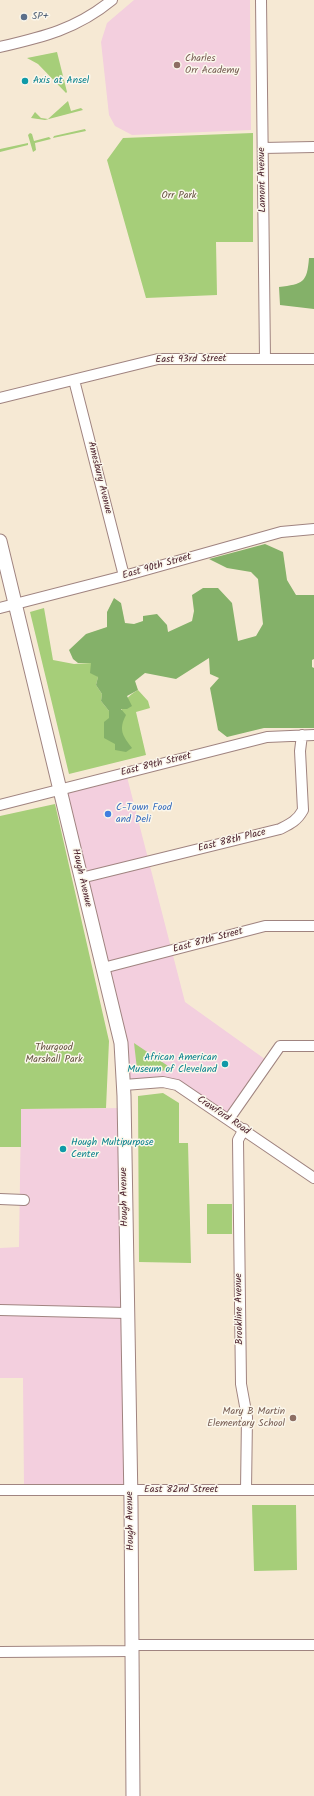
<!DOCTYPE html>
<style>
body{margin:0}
canvas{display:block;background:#f6e9d4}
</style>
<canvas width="314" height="1796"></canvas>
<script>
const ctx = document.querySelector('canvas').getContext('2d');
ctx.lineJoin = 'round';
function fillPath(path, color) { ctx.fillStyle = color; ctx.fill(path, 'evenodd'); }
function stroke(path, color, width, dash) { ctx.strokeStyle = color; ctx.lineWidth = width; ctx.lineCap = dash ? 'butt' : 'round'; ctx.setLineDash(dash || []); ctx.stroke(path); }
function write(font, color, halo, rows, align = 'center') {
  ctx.font = font + ' Kalam,sans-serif'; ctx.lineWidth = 3; ctx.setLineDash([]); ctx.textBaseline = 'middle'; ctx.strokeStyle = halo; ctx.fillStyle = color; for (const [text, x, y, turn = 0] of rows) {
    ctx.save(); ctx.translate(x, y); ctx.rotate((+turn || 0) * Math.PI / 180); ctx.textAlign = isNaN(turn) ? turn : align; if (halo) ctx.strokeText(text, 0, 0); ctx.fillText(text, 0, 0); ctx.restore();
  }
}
fillPath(new Path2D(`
 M 134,0 L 250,0 L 251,130 L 132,135 L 115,126 L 109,115 L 101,42 L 107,23 Z
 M 126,773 L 185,1002 L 269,1062 L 229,1119 L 177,1085 L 124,1085 L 61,790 Z
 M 124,1108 L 131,1490 L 24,1490 L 23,1378 L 0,1378 L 0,1248 L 19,1247 L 21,1109 Z`), '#f3cfde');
fillPath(new Path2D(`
 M 57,52 L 67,92 L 66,93 L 38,64 L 27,58 Z
 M 68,101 L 71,111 L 81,108 L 83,110 L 45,120 L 31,118 L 35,112 L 41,118 L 48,119 Z
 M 85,129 L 86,131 L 53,138 L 54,136 Z
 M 30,133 L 32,134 L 34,141 L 49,137 L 51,139 L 35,143 L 36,150 L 33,152 L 28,135 Z
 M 253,133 L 253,242 L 216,242 L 217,295 L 146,298 L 107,160 L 123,138 Z
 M 28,143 L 28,145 L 0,152 L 0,149 Z
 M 44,608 L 53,660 L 74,664 L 91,663 L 98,677 L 96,685 L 102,694 L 101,701 L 109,711 L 109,718 L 122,734 C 122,713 117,702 138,690 L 148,701 L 150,708 L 136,712 L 146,755 L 69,774 L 30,612 Z
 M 55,804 L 109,1041 L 106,1108 L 21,1109 L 21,1147 L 0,1147 L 0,816 Z
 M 134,1043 L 174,1070 L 139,1072 L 137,1069 Z
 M 163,1093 L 179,1103 L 179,1143 L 188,1143 L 191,1263 L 139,1262 L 138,1096 Z
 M 207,1204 L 232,1204 L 232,1234 L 207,1234 Z
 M 252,1505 L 296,1505 L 297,1570 L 254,1571 Z`), '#a6ce79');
fillPath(new Path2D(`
 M 309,258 L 314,258 L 314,309 L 280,305 L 279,287 C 303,284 307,283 309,258 Z
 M 265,544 L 283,552 L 287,580 L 296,595 L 314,595 L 314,659 L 312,660 L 312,667 L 314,668 L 314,728 L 264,728 L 227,737 L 218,730 L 210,688 L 219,678 L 210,674 L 209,658 L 176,679 L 145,673 L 135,681 L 138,690 L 127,696 L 132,706 L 127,709 L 121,709 L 126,715 C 118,730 123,736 132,748 L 126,752 L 115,750 L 115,744 L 104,738 L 104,722 L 109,718 L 109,711 L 101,701 L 102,694 L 96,685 L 98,677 L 90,673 L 91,663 L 78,663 L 73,659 L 69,650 L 86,634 L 107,627 L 107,612 L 114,598 L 121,603 L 125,623 L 134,624 L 143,621 L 143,616 L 157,614 L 167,625 L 168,632 L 192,621 L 194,611 L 192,595 L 203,588 L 218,588 L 232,603 L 238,641 L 256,636 L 263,624 L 258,579 L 251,572 L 227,568 L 209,559 Z`), '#84b169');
const minor = new Path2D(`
 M 261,0 L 265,359
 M 0,47 C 43,37 77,29 112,0
 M 263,148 L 314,147
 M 74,380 L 124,576
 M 0,398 L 158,359 L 314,359
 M 0,608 L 124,576 L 281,532 L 314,529
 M 0,805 L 267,737 L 314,735
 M 81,878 L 280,829 C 290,824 297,821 303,810 L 300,751 L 302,735
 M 103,968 L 265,926 L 314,926
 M 124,1085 L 163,1082 L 177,1085 L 314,1178
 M 229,1119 L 280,1046 L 314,1046
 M 244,1129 L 238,1140 L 241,1384 L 247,1417 L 246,1490
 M 0,1199 L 24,1200
 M 0,1310 L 127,1313
 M 0,1490 L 314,1490
 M 132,1645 L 314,1645
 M 0,1652 L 132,1651`);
const tertiary = new Path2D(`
 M 0,541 L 121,1043 L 124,1096 L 131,1503 L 133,1796`);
stroke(minor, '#a08480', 12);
stroke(tertiary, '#a08480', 15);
stroke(minor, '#fff', 10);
stroke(tertiary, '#fff', 13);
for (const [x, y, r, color] of [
 [24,17,4,"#5c6f8a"],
 [177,65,4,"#8d6e63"],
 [25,81,4,"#0f9aa8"],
 [108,814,4,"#3f7fe0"],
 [225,1064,4,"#0f9aa8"],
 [63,1149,4,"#0f9aa8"],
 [293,1418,4,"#8d6e63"]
]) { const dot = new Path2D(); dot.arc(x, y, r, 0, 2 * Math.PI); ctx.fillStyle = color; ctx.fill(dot); stroke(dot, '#fbf7ec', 1.5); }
write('10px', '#4e5e75', '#fbf7ec', [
 ["SP+",32,17]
], 'left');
write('10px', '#785e54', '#fbf7ec', [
 ["Charles",185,59],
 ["Orr Academy",185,71],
 ["Mary B Martin",285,1412,"right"],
 ["Elementary School",285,1424,"right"]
], 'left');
write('10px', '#0d838f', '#fbf7ec', [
 ["Axis at Ansel",33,81],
 ["African American",217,1058,"right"],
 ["Museum of Cleveland",217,1070,"right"],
 ["Hough Multipurpose",71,1143],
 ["Center",71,1155]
], 'left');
write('10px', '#4a1f2b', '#fbf7ec', [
 ["Lamont Avenue",263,180,-91],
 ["East 93rd Street",191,360,-1],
 ["Amesbury Avenue",99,478,76],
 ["East 90th Street",157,567,-16],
 ["East 89th Street",156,765,-14],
 ["East 88th Place",232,841,-14],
 ["Hough Avenue",81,878,77],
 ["East 87th Street",208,941,-15],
 ["Crawford Road",223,1116,34],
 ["Hough Avenue",125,1197,-91],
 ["Brookline Avenue",240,1309,-91],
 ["East 82nd Street",181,1490],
 ["Hough Avenue",131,1521,-91]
]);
write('10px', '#665442', '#fbf7ec', [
 ["Orr Park",179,196],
 ["Thurgood",54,1048],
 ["Marshall Park",54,1060]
]);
write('10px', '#366cbe', '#fbf7ec', [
 ["C-Town Food",116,808],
 ["and Deli",116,820]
], 'left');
</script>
